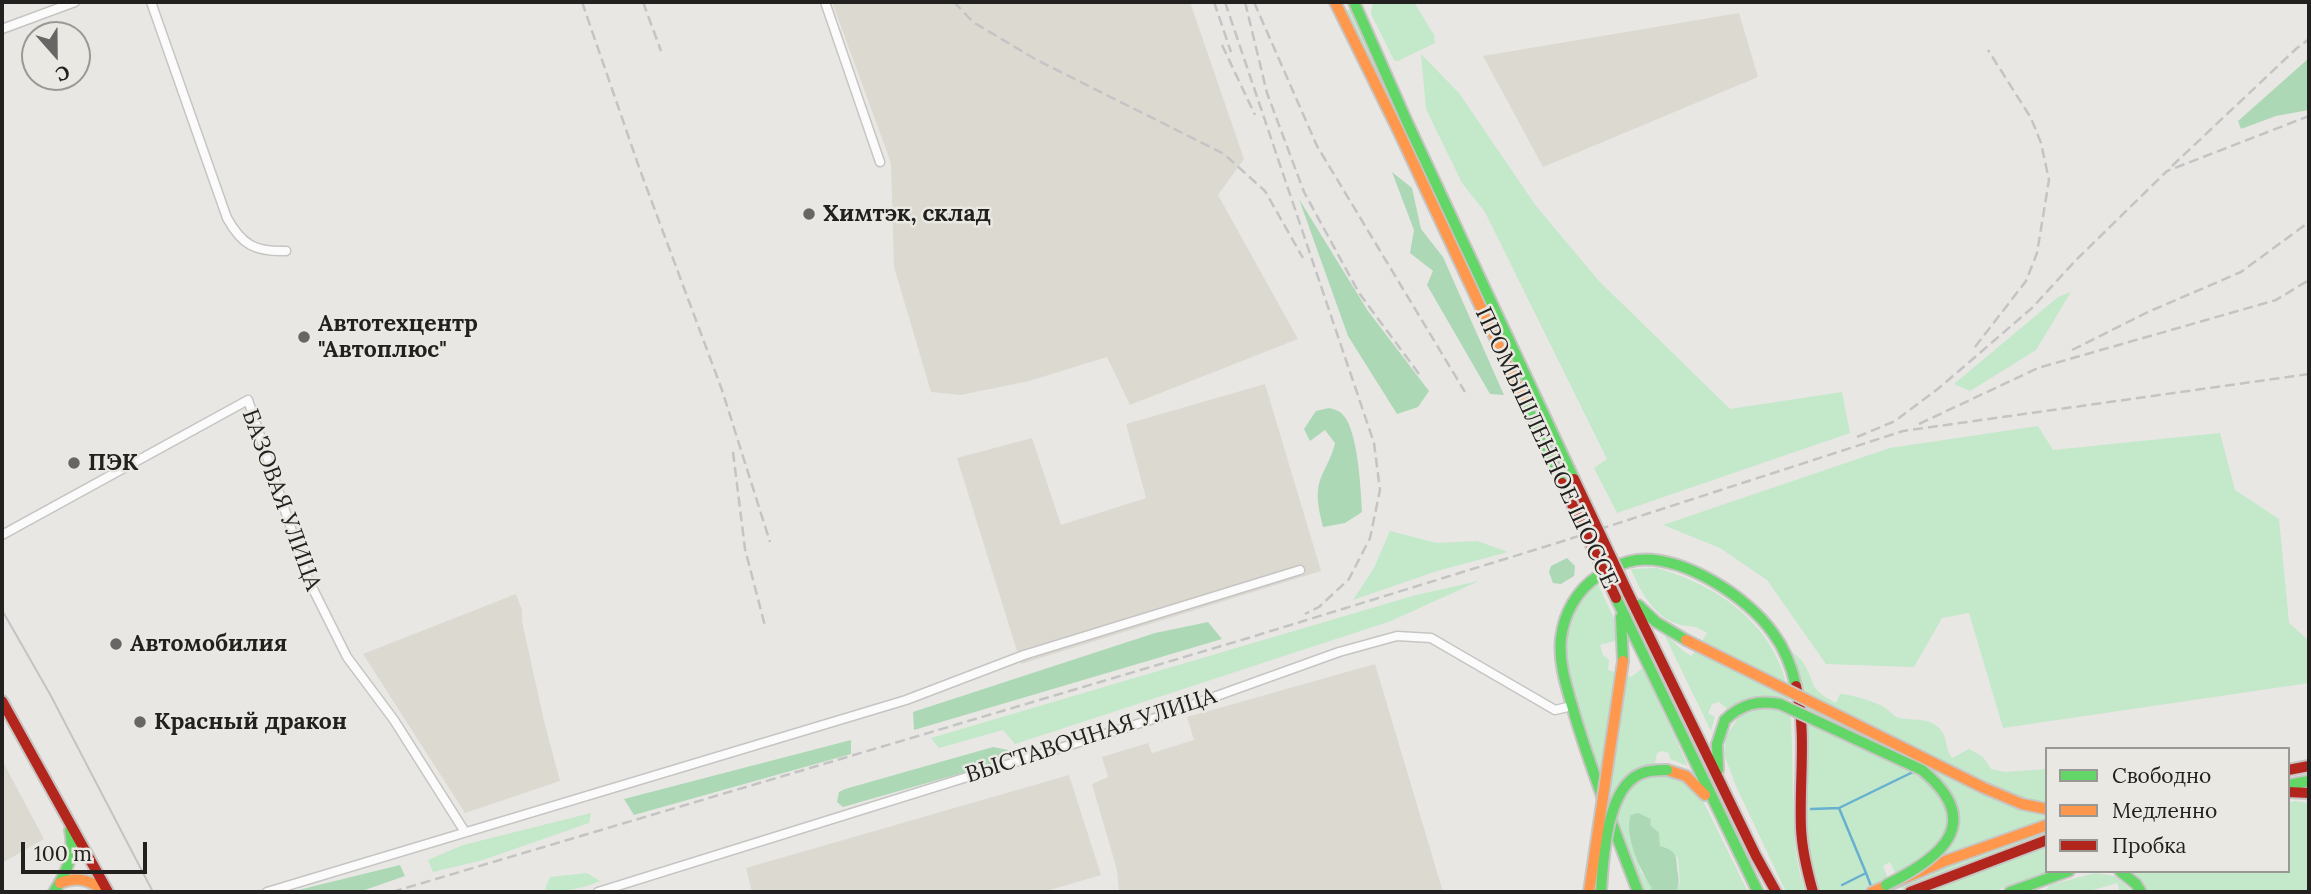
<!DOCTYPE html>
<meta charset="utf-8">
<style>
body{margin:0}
#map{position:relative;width:2311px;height:894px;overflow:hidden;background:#e8e7e4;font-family:Lora,serif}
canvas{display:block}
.frame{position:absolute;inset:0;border:4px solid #22211f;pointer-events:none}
.legend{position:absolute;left:2045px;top:747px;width:245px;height:126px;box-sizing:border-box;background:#eae8e2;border:2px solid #9a9894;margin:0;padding:9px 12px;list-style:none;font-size:21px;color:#22211f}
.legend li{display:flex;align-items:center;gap:14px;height:35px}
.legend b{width:35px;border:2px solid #9a9894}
.north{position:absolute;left:21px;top:21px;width:70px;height:70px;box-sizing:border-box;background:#eae8e2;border:2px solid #9a9894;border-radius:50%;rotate:159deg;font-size:19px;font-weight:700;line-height:28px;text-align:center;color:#22211f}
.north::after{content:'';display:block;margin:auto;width:24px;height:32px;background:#676664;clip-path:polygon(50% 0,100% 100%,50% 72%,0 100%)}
.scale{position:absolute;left:21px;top:842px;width:126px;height:32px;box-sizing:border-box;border:4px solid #22211f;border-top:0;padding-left:9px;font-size:21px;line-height:24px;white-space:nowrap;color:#22211f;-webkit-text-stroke:5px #eae8e2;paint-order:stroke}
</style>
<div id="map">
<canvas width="2311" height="894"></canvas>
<div class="frame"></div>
<ul class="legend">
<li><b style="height:9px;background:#63d668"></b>Свободно</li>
<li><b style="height:9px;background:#ff974d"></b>Медленно</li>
<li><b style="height:9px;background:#b3261e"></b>Пробка</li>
</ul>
<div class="north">С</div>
<div class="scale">100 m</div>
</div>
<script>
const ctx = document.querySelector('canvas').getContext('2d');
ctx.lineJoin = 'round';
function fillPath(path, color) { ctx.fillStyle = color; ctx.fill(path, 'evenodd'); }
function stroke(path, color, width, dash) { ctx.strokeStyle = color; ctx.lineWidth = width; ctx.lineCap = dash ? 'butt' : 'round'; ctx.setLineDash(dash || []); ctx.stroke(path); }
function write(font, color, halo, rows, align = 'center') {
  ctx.font = font + ' Lora,serif'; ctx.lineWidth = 5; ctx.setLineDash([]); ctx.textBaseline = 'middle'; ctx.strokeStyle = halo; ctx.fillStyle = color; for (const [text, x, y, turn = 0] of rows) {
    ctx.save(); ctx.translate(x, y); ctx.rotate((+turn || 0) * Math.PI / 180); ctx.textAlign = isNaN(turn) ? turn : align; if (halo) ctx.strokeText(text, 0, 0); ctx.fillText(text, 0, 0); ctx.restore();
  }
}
fillPath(new Path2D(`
 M 832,2 L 1190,2 L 1244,159 L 1218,195 L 1298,339 L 1130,405 L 1107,357 L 1029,381 L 961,395 L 931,392 L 894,267 L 891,163 Z
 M 1739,13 L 1758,77 L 1543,167 L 1483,56 Z
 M 1265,384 L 1321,571 L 1021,664 L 957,458 L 1032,438 L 1061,525 L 1146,498 L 1126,424 Z
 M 516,594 L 522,610 L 522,621 L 544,721 L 560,781 L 465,813 L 363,654 Z
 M 1375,664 L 1443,892 L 1119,892 L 1117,870 L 1092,784 L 1108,777 L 1102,757 L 1148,743 L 1152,753 L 1194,740 L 1187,717 Z
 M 2,760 L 44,839 L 2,863 Z
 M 1069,775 L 1101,875 L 1043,892 L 752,892 L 746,868 Z`), '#dcd9d1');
fillPath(new Path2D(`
 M 1373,2 L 1414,2 L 1434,35 L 1435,43 L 1398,61 L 1394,60 L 1371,14 Z
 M 1352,8 L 1379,73 L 1377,74 L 1346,11 Z
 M 1421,54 L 1459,93 L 1536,206 L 1599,281 L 1730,409 L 1842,392 L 1850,433 L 1617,513 L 1594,468 L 1607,459 L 1485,212 L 1462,183 L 1426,109 Z
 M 2071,292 L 2036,350 L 1970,391 L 1954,384 L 2058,297 Z
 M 2038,426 L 2053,450 L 2220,433 L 2235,490 L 2279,519 L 2289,623 L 2309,641 L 2309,683 L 2003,728 L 1969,613 L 1942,618 L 1914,667 L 1826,664 L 1767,580 L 1720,548 L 1663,525 L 1890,448 Z
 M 1390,531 L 1437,543 L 1477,541 L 1508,552 L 1437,571 L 1353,600 L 1374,568 Z
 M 1657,568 C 1721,586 1781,629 1789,700 C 1793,734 1792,769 1793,802 C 1794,833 1794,863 1806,892 L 1786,892 L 1736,786 L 1725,757 L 1725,738 L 1738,718 L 1719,702 L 1712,704 L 1708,713 L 1715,717 L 1711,731 L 1664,634 C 1675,641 1680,651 1692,656 L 1707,633 C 1694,624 1694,628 1681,625 C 1655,619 1640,591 1631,569 Z
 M 1479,581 L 1391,621 L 1015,744 L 1003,730 L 939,748 L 931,738 L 1416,595 Z
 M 1598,584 L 1614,619 L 1617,640 L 1600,645 L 1603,655 L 1609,660 L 1608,670 L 1631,677 L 1643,668 L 1688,766 L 1670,759 L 1669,753 L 1662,751 L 1657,753 L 1655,763 L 1659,777 L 1676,775 L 1697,789 L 1748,892 L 1676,892 L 1680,882 L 1678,858 L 1660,846 L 1659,833 L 1629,836 L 1634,844 L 1641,872 L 1653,888 L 1645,892 C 1621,831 1598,773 1579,710 C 1572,684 1559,655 1567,627 C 1572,609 1584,595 1598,584 Z
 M 1793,653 C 1806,661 1808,673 1814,686 C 1819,695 1828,698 1836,703 L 1840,694 C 1853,695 1870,700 1882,706 C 1889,709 1892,716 1899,718 C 1914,721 1929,717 1940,729 C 1948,738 1945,749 1952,758 L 1969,749 L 1983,757 L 1991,769 L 2005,772 L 2047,769 L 2047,871 L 2051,871 L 1992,892 L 1904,892 L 1890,862 L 1883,866 L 1893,892 L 1821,892 C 1805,865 1805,828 1805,797 C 1806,750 1809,699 1793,653 Z
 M 2295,801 L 2309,803 L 2309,892 L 2148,892 L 2130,871 L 2288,871 L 2288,803 Z
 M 591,813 L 589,823 L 483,860 L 433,872 L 428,860 L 463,845 Z
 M 587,873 L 600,881 C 583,888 562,894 545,889 L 550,877 Z
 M 2095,873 L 2115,876 L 2133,892 L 2120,892 L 2117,883 L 2086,892 L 2044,892 L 2050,885 Z`), '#c3e8ca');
fillPath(new Path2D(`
 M 2309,58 L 2309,110 L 2276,116 L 2241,129 L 2238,121 Z
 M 1392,172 L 1412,188 L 1421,229 L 1443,257 L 1504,395 L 1490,394 L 1427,285 L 1433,271 L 1410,253 L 1414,230 Z
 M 1299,199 L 1368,311 L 1429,391 L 1418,407 L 1397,414 L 1348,336 Z
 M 1329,408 C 1334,409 1340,411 1343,415 C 1358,430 1361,491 1362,512 L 1345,523 L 1323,527 C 1319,510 1314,492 1322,475 C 1327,464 1332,456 1335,443 L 1325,430 L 1310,441 L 1304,429 L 1316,411 Z
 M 1567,558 L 1575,566 L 1574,576 L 1561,584 L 1553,583 L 1549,572 L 1551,566 Z
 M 1208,622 L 1222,639 L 914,730 L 913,712 L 1155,633 Z
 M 851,740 L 851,754 L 634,815 L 624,799 Z
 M 993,747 L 1008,750 L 1005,758 L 976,769 L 843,807 L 837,802 L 839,792 L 845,789 Z
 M 1638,813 L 1651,819 L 1650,825 L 1659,833 L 1660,846 C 1680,852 1675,857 1678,874 C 1679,882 1679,884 1676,892 L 1648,892 L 1652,888 C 1641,872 1623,834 1631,815 Z
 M 400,865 L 405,876 L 359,892 L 290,892 Z`), '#add8b6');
stroke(new Path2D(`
 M 1839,808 L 1866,873 L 1842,885
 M 1811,809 L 1839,808 L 1915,771
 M 1866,873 L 1871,886`), '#68b0d0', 2.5);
const street = new Path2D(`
 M 151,2 L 227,218 C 242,245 255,252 286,251
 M 825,2 L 880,162
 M 2,29 L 75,2
 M 2,535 L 248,400 L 308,579 L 347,657 L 394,720 L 465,832
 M 267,892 L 906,700 L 1024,655 L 1300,570
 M 598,892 L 1147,721 L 1339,652 L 1397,636 L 1431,638 L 1555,710 L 1572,706`);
const fast = new Path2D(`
 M 1354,2 L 1408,124 L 1574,479
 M 1523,398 L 1562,483
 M 1616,598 L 1758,892
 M 1638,605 L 1656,622 L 1686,640
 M 1621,617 L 1623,661
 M 1718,770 L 1717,744 L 1725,720
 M 2288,785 L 2309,781
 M 2120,871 L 2136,884 L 2141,892
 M 54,892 C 67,872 75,854 70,830
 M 1638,892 C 1616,834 1593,776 1575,716 C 1568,691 1558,664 1561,638 C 1564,613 1577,590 1598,576 C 1610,568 1623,562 1637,560 C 1683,555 1748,597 1773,633 C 1785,649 1792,668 1796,686
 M 2010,892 L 2069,871`);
const slow = new Path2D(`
 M 1335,2 L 1398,130 L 1523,398
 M 1667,770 L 1686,776 L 1705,795
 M 60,883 C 78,876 91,880 105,892
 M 1872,892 L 1945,861 L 2047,825`);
const jam = new Path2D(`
 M 1628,593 L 1756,856 L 1776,892
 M 1796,686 C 1807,733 1799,781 1801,828 C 1802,850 1807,871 1813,892
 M 2,701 L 108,892
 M 2288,770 L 2309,766
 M 2288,792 L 2309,793
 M 1910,892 L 2047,840`);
stroke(street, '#c6c5c3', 11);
stroke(fast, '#c6c5c3', 14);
stroke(slow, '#c6c5c3', 14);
stroke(jam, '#c6c5c3', 14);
stroke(street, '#fcfbfb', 8);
stroke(fast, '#63d668', 10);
stroke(slow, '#ff974d', 10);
stroke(jam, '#b3261e', 10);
stroke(new Path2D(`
 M 2,610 L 51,696 L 153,892`), '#c4c4c4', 2);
stroke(new Path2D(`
 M 582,2 L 640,170 L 722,390 L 770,542
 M 643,2 L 661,51
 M 954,2 L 973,22 L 1035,59 L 1224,154 L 1265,191 L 1303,258
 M 1214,2 L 1231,52
 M 1225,2 L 1374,443 L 1380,490 L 1370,538 L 1349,579 L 1319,607 L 1305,614
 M 1245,2 L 1267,93 L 1304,192 L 1359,293 L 1422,378
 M 1254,2 L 1317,146 L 1465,392
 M 1222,45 L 1255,115
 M 2172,166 L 2297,48 L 2309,39
 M 1975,347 L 2026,281 L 2037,253 L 2049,180 L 2041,143 L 2031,118 L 1988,50
 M 2072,350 L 2148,312 L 2241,272 L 2309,222
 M 1919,424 L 2038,368 L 2276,300 L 2309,280
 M 1857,437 L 1895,421 L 1939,388 L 2032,308 L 2076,260 L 2167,171 L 2309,116
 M 733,452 L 745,549 L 765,626
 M 392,892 L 1245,639 L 1557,543 L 1903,431 L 2309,374`), '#c4c4c4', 2.5, [10, 5]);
const fastBridge = new Path2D(`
 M 1725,720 C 1741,704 1758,700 1780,704 L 1922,770 C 1986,823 1941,858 1886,885
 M 1601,892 C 1603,860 1606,789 1640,774 C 1648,770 1658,770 1667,770`);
const slowBridge = new Path2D(`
 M 1686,640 L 1984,788 L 2022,804 L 2047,809
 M 1589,892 L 1623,661`);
const jamBridge = new Path2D(`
 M 1574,479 L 1628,593
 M 1562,483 L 1616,598`);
stroke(fastBridge, '#c6c5c3', 14, []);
stroke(slowBridge, '#c6c5c3', 14, []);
stroke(jamBridge, '#c6c5c3', 14, []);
stroke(fastBridge, '#63d668', 10);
stroke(slowBridge, '#ff974d', 10);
stroke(jamBridge, '#b3261e', 10);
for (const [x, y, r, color] of [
 [809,214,7,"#676664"],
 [304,337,7,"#676664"],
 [74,463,7,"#676664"],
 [116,644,7,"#676664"],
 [140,722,7,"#676664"]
]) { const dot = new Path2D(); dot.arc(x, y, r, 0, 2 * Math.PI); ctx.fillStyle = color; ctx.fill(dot); stroke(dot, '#eae8e2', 2.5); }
write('bold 23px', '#22211f', '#eae8e2', [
 ["Химтэк, склад",823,214],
 ["Автотехцентр",318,324],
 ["\"Автоплюс\"",318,350],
 ["ПЭК",88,463],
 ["Автомобилия",130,644],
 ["Красный дракон",154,722]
], 'left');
write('23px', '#22211f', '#eae8e2', [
 ["ПРОМЫШЛЕННОЕ ШОССЕ",1546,448,65],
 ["БАЗОВАЯ УЛИЦА",281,500,70],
 ["ВЫСТАВОЧНАЯ УЛИЦА",1091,736,-18]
]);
</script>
